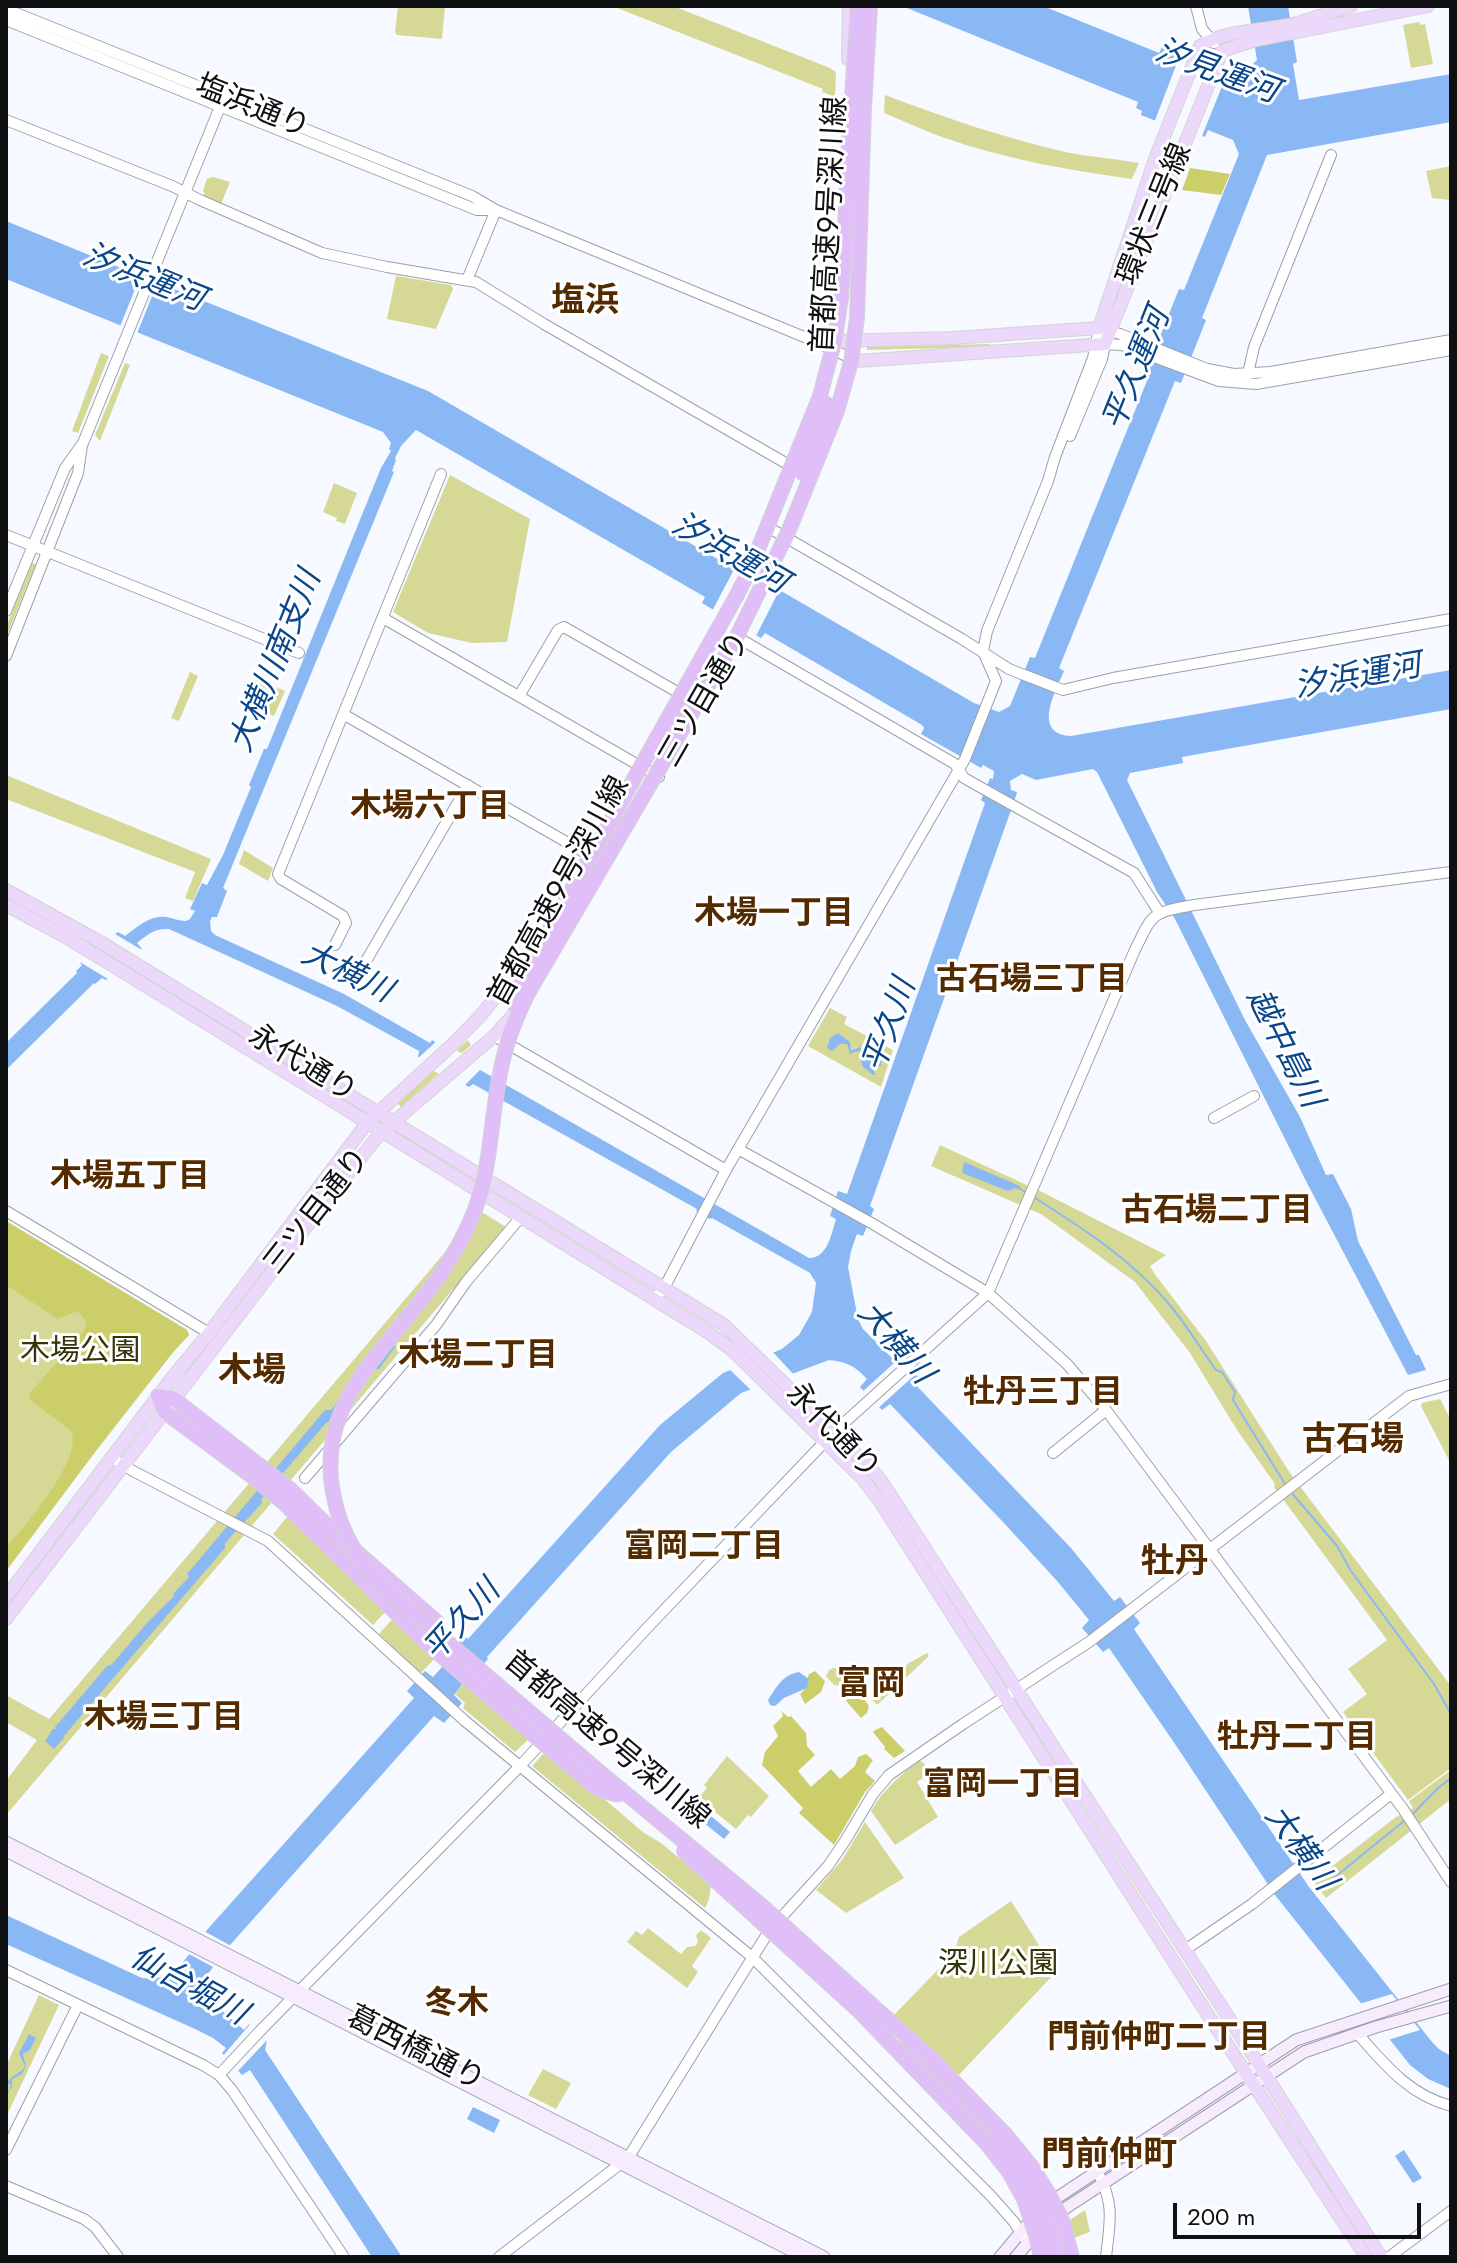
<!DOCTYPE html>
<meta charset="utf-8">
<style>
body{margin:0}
#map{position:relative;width:1457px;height:2263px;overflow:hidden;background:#f6f9ff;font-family:Jost,sans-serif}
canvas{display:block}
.frame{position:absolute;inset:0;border:8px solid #0f1012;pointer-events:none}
.scale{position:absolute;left:1173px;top:2203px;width:248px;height:36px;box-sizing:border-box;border:4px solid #0f1012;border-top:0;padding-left:10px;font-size:24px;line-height:28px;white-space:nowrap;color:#0f1012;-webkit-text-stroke:6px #fff;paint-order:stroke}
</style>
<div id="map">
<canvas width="1457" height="2263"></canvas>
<div class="frame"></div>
<div class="scale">200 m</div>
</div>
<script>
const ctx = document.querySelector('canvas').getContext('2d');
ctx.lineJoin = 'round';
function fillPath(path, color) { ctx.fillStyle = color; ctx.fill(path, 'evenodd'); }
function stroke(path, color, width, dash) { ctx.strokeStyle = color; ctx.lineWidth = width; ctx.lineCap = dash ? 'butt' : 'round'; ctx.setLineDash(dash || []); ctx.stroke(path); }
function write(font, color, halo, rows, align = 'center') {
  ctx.font = font + ' Jost,"Noto Sans JP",sans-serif'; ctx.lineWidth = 6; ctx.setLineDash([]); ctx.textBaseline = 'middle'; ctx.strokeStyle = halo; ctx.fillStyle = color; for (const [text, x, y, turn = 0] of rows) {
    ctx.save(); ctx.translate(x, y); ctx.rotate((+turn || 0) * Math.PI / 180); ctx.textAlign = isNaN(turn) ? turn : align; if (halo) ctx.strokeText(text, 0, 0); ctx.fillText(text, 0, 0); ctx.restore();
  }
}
fillPath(new Path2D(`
 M 398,6 L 445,6 L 442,39 L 397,35 L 395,32 Z
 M 612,6 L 673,6 L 830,68 L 836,72 L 835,97 L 822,92 L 823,89 Z
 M 1419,22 L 1420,25 L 1425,24 L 1433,64 L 1411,68 L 1403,25 Z
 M 885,95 C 946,118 1007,139 1070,153 C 1093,157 1116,159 1139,163 L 1132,179 C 1068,170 1004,159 942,137 C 923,130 904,121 884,113 Z
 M 1451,166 L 1451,200 L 1432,198 L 1426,171 Z
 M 213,177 L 230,182 L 221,204 L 205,197 L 203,190 L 207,179 Z
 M 396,276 L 451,285 L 453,289 L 436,329 L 387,319 Z
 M 989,344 L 990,346 C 949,349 908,348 867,350 L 867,347 Z
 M 101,353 L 109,356 L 78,433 L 72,431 Z
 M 125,363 L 130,365 L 100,441 L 95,435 Z
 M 450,475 L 530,519 L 507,642 L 472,643 L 428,633 L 393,612 Z
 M 334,483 L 357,493 L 345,524 L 336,521 L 337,518 L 323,512 Z
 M 32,563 L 36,564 L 6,637 L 6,627 Z
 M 190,672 L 198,676 L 179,721 L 171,718 Z
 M 256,679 L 285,691 L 274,716 L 246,705 Z
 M 6,775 L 211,859 L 193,901 L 185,898 L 195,872 L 6,799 Z
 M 244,850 L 273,868 L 268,881 L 239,864 Z
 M 830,1008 L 847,1017 L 844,1024 L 893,1050 L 881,1087 L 808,1046 Z
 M 468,1040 L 471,1045 L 401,1107 L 397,1103 Z
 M 940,1145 L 1042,1192 L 1166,1255 L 1150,1266 L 1154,1273 L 1206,1341 L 1290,1473 L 1451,1686 L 1451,1768 L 1408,1800 L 1343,1712 L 1367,1694 L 1348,1669 L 1387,1640 L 1274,1487 L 1275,1484 L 1237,1430 L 1190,1353 L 1135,1282 L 1041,1214 L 931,1166 Z
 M 480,1211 L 506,1227 L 6,1815 L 6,1781 L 37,1740 L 6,1722 L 6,1695 L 49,1719 Z
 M 6,1221 L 187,1330 L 189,1335 L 174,1351 L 95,1452 L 6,1571 Z
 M 1440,1399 L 1451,1420 L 1451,1464 L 1421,1406 L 1422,1403 Z
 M 288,1516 L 388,1609 L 373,1625 L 273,1534 Z
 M 395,1616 L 437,1656 L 421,1673 L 379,1634 Z
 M 927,1653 L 929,1656 L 877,1705 L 872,1699 L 873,1696 L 909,1663 Z
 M 833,1668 L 838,1668 L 847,1681 L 842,1686 L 834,1685 L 826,1676 L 829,1670 Z
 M 465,1682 L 531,1737 L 515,1752 L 463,1708 L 465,1703 L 455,1694 Z
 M 547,1750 L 644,1833 L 661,1843 L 711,1885 L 709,1899 L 705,1908 L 532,1766 Z
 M 727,1756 L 769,1796 L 751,1817 L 748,1815 L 736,1829 L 698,1798 L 707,1788 L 704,1785 Z
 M 919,1761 L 923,1762 L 930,1773 L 917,1782 L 938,1817 L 895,1845 L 871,1811 C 883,1790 900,1775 919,1761 Z
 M 1451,1770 L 1451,1799 L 1326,1898 L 1313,1881 L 1396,1817 L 1413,1808 L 1409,1801 Z
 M 865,1822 L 904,1878 L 846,1913 L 816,1890 L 842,1860 Z
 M 1011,1901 L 1056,1972 L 956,2078 L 893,2016 L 954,1953 L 959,1937 Z
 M 648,1928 L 681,1954 L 687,1947 L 695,1946 L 698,1942 L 696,1935 L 701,1930 L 711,1938 L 692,1966 L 698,1972 L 687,1988 L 627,1942 L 636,1931 L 642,1935 Z
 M 39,1995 L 59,2005 L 6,2117 L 6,2066 Z
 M 543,2069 L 571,2083 L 556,2109 L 528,2095 Z
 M 1085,2210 L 1090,2232 L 1048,2247 L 1044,2240 L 1053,2231 Z`), '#d6d996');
fillPath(new Path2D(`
 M 1190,168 L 1230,174 L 1221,195 L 1182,190 Z
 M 6,1221 L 187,1330 L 189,1335 L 174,1351 L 95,1452 L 6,1571 L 6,1547 C 25,1528 84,1457 71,1431 L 30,1400 L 29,1394 L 83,1332 L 87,1322 L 78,1311 L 58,1319 L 6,1285 Z
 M 815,1671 L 825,1681 L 821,1692 L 805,1704 L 800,1694 L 804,1690 L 809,1674 Z
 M 854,1685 L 869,1706 L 867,1713 L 861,1718 L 841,1695 Z
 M 781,1711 L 788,1717 L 791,1716 L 806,1733 L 807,1746 L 815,1755 L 798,1771 L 811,1787 L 831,1769 L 840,1779 L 855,1766 L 858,1757 L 866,1754 L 873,1760 L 865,1772 L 875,1781 L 865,1792 L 834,1845 L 799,1813 L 803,1808 L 762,1765 L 765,1752 L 778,1736 L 773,1726 L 783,1716 Z
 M 882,1727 L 905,1751 L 894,1758 L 884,1749 L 885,1747 L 873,1732 L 875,1730 Z`), '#cccf69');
fillPath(new Path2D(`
 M 902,6 L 1043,6 L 1159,53 L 1162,47 L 1225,70 L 1237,79 L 1257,60 L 1248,6 L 1288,6 L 1297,62 L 1293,64 L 1299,100 L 1451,74 L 1451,122 L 1267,155 L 1202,318 L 1206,320 L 1181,383 L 1175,381 L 1059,668 L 1064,671 C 1056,691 1031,734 1071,736 L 1451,670 L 1451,709 L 1182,757 L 1183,763 L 1130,773 L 1127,780 L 1245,1020 L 1300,1117 L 1326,1175 L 1333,1174 L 1351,1209 L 1358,1241 L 1416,1355 L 1419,1355 L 1426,1370 L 1408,1375 L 1307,1183 L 1175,919 L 1157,892 L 1097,772 L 1093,769 L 1036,780 L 1022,774 L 1010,781 L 1011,790 L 1017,792 L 1015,799 L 870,1206 L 874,1209 L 863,1236 L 857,1234 L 851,1251 L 848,1267 L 858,1319 L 863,1329 L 893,1359 L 898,1355 L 918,1377 L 914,1383 L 1071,1548 L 1114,1601 L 1120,1597 L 1140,1623 L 1134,1629 L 1309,1887 L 1432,2042 L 1439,2049 L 1451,2056 L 1451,2089 L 1428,2079 L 1410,2065 L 1275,1895 L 1175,1744 L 1109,1648 L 1103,1652 L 1082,1628 L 1089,1620 L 1058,1582 L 1003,1522 L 890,1404 L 882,1410 L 860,1387 L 867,1379 C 855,1366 847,1362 829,1360 L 741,1393 L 671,1452 L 487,1657 L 488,1659 L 467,1683 L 464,1682 L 454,1695 L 462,1703 L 444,1723 L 434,1716 L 231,1944 L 200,1984 L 200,1991 L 244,2030 L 249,2024 L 267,2040 L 265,2050 L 402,2257 L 372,2257 L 250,2070 L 242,2075 L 222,2053 L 226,2048 L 213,2038 L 195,2029 L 6,1944 L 6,1915 L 142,1978 C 175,1984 189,1953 206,1931 L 414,1698 L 407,1691 L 425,1671 L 433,1677 L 443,1666 L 439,1662 L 463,1636 L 468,1639 L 660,1425 L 723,1373 L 782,1349 L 799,1335 L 812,1312 L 816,1283 L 810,1273 L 712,1218 L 710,1219 L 696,1211 L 697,1209 L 473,1084 L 469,1087 L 418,1057 L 419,1051 L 337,1006 L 169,929 C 155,928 148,934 137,943 L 142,949 L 106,980 L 102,978 L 95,984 L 94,983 L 6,1070 L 6,1043 L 77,973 L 76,971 L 82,965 L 80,963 L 118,932 L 125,936 C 137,927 150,915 166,917 C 173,918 179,921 186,921 L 190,919 L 195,911 L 190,909 L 202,883 L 207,885 L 223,855 L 251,787 L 249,785 L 264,749 L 267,749 L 381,468 L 391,451 L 389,449 L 391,443 L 383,432 L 6,279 L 6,221 L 138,275 L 141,271 L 160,278 L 159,283 L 428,391 L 726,564 L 733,563 L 974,703 L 999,712 L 1010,706 L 1030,657 L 1035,658 L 1151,371 L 1147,369 L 1179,289 L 1184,290 L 1239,154 L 1233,140 L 1208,130 L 1205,137 L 1200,135 L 1198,138 L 1141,115 L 1142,111 L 1136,108 L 1138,102 ZM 416,430 L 705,597 L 702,603 L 761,638 L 765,633 L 922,725 L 924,728 L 921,734 L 981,768 L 983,765 L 994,771 L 993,779 L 990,778 L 981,800 L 985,803 L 847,1194 L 838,1191 L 830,1216 L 836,1219 C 831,1234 828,1258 809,1258 L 480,1070 L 432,1040 L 430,1043 L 344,994 L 215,935 L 211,931 L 210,921 L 212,917 L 217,917 L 227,891 L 223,888 L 394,472 L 392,471 L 396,460 L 395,458 L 401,446 Z
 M 838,1033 L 850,1042 L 851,1051 L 860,1047 L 867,1054 L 877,1055 L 881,1059 L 881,1066 L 876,1067 L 874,1063 L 872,1065 L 875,1075 L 873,1075 L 862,1066 L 861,1052 L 857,1051 L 850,1054 L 847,1044 L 840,1044 L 832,1051 L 827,1048 L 830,1038 Z
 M 964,1162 L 1020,1186 L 1019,1190 L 1015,1188 L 1008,1191 L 962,1173 Z
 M 440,1269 L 448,1276 L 434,1289 L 435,1295 L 421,1313 L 416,1313 L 395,1341 L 395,1347 L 379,1369 L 373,1369 L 337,1415 L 325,1424 L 261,1499 L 262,1503 L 225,1543 L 225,1548 L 68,1731 L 67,1734 L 64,1735 L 64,1738 L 54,1749 L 45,1741 L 53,1729 L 56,1729 L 55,1727 L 107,1666 L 112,1664 L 147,1623 L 174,1596 L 173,1594 L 189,1577 L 187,1574 L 325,1410 L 331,1410 Z
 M 799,1672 L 809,1679 L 807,1688 L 784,1698 L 775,1706 L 770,1705 L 768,1700 C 777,1687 782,1675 799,1672 Z
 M 705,1811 L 730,1832 L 724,1839 L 699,1819 Z
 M 29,2034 L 36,2038 L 30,2050 L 23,2054 L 26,2066 L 22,2074 L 12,2079 L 12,2087 L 6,2096 L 11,2086 L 9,2083 L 6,2090 C 6,2075 19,2077 25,2066 L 19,2053 Z
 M 473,2107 L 500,2120 L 494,2133 L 467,2119 Z
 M 1404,2150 L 1422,2178 L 1413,2183 L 1395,2156 Z`), '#89b8f5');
fillPath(new Path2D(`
 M 1182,50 L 1229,69 L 1200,141 L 1154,123 Z
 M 142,272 L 159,279 L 136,336 L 119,329 Z
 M 738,562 L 781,587 L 755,638 L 711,613 Z
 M 115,934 L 142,950 L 108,979 L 80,962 Z
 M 439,1039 L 483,1067 L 462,1088 L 416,1060 Z
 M 770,1349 L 796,1377 L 753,1392 L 727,1367 Z
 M 903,1355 L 918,1372 L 876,1410 L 861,1393 Z
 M 202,1930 L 233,1947 L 217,1969 L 185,1952 Z
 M 1392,1994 L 1420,2030 L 1388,2040 L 1359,2004 Z
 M 252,2022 L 269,2038 L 238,2071 L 222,2057 Z`), '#f6f9ff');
stroke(new Path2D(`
 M 1019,1188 L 1027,1193
 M 1032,1196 C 1081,1227 1131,1259 1169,1304 C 1186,1324 1200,1348 1216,1370 L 1222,1372 L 1235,1392 L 1233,1400 L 1285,1484
 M 1291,1492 L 1337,1546 L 1351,1571 L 1434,1684 L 1451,1714
 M 1412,1815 L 1437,1789 L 1451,1778
 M 1330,1881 L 1404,1821`), '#89b8f5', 2);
const tertiary = new Path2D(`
 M 1196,6 L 1202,29 L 1214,43
 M 6,9 L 472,196 L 496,210 L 814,341 L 855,360
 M 6,20 L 477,210 L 494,210
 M 6,120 L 172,186 L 200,200 L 322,253 L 387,267 L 476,282 L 544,324 L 796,469
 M 467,280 L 496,210
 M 1247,378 L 1254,347 L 1331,155
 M 1070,436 L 1102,359 L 1105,344 L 1122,345 L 1219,381 L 1256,384 L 1451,350
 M 766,526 L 962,639 L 1009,669 L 1063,690 L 1113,678 L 1451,619
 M 6,535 L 299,653
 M 6,611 L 65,468 L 83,443 L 224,97
 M 383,618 L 659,777
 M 742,640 L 955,764 L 964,778 L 1134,873 L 1159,912
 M 6,656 L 78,473 L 82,445
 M 519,696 L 558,630 L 564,627 L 679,693
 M 343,714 L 596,859
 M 335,945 L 346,923 L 343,916 L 281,879 L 278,874 L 441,474
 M 366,961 L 468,785
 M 494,1036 L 726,1170
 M 1214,1118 L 1254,1096
 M 738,1149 L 873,1224 L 988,1293 L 1067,1364 L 1106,1410 L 1243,1594 L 1403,1809 L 1451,1882
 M 6,1211 L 209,1333
 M 654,1300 L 664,1288 L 726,1170 L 965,759 L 996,681 L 983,651 L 987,631 L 1048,481 L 1055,457 L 1093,358 L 1099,328 L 1120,334 L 1207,369 L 1234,374 L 1271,372 L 1451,340
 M 1053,1453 L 1106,1410
 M 112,1458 L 133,1471 L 268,1541 L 465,1721 L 752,1957 L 991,2196 L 1014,2222 L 1023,2237
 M 305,1478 L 436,1325 L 466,1282 L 520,1218
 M 1185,1950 L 1252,1904 L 1391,1794
 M 6,1970 L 203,2065 L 219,2075 L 232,2090 L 344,2257
 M 1357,2033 C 1385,2065 1409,2095 1451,2106
 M 219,2075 L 260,2031 L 520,1766 L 648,1627 L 834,1432 L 988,1293 L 1134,952 C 1153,913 1150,913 1194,905 L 1451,872
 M 6,2150 L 78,2005
 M 1097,2171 C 1115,2204 1110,2221 1106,2257
 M 6,2186 L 84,2219 L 95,2227 L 118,2257
 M 499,2257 L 628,2158 L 769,1931 L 828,1866 L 845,1841 L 873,1794 L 889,1775 L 963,1724 L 1089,1642 L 1409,1396 L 1451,1384
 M 1389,2257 L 1451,2211`);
const secondary = new Path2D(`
 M 6,1842 L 824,2257
 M 6,1851 L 804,2257
 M 1049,2203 L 1296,2040 L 1451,1989
 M 1052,2217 L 1304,2052 L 1376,2027 L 1451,2006
 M 1000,2257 L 1036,2214
 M 1016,2257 L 1039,2229`);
const primary = new Path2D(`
 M 848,59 L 849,6
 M 833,341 L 953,338 L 1099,328 L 1155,159 L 1200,46 C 1225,29 1268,31 1297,23 C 1315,18 1333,11 1351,6
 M 857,361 L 1105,344 L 1222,51 L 1252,41 L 1428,6
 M 6,890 L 102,943 L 724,1325 L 867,1464 L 882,1482 L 1258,2063 L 1381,2257
 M 6,905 L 64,936 L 120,970 L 709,1333 L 732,1350 L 862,1478 L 879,1500 L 1197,1998 L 1366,2257
 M 6,1597 L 171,1379 L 209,1333 L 367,1123 L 455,1042 L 482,1014 L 519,967 L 540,934
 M 6,1619 L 300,1235 L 374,1141 L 382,1132 L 494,1036 L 517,1011`);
const motorway = new Path2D(`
 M 659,747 L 693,696
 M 158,1396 L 165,1412 L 253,1477 L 285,1504 L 431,1647
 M 158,1396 L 174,1399 L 290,1489 L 334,1532 L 437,1622
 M 894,2047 L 908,2053 L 918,2060 L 997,2140`);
stroke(tertiary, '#9da0a7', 12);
stroke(secondary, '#9da0a7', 13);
stroke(primary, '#d4d4d4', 14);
stroke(motorway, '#d4d4d4', 16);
stroke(tertiary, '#fff', 10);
stroke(secondary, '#f6ecfd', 11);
stroke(primary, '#ecd8fa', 12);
stroke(motorway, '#e0bef7', 14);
const motorwayBridge = new Path2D(`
 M 870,6 L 864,109 L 857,318 L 851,362 L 837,411 L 789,530 L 737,636 L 527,995 C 518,1014 510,1032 505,1052 C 490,1104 494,1161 474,1212 C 461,1245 443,1273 421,1300 C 372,1363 313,1414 335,1502 C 342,1534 360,1562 382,1586 L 601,1773 L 761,1905 L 933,2060 L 1006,2135 L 1032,2167 L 1050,2196 L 1062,2220 L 1072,2257
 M 802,474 L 827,403
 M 514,1005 L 528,968 L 737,595 L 750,569 L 820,396 L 834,343 L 841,298 L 844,252 L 848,159 L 858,6
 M 431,1647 L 591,1784 L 603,1791 L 619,1795
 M 683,1851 L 858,2010 L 987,2144 L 1009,2172 L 1024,2199 L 1036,2235 L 1041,2257
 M 997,2140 C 1026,2174 1048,2213 1056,2257`);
stroke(motorwayBridge, '#d4d4d4', 16, []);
stroke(motorwayBridge, '#e0bef7', 14);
write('30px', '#0f1012', '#fff', [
 ["塩浜通り",252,108,22],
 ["環状三号線",1156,215,-68],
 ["首都高速9号深川線",831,225,-87],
 ["三ツ目通り",706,700,-60],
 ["首都高速9号深川線",560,892,-61],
 ["永代通り",302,1065,31],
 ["三ツ目通り",318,1212,-52],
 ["永代通り",832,1432,46],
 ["首都高速9号深川線",606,1741,40],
 ["葛西橋通り",415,2050,27]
]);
write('30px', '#343508', '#fff', [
 ["木場公園",80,1353],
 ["深川公園",998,1966]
]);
write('italic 32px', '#0a478a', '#fff', [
 ["汐見運河",1216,73,20],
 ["汐浜運河",143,279,22],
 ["平久運河",1138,370,-68],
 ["汐浜運河",729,555,30],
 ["大横川南支川",277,662,-68],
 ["汐浜運河",1358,678,-10],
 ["大横川",346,974,26],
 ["平久川",891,1026,-70],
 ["越中島川",1283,1049,63],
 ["大横川",894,1344,49],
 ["平久川",463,1622,-48],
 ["大横川",1299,1849,54],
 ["仙台堀川",188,1987,29]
]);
write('bold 32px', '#542a00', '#fff', [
 ["木場六丁目",430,808],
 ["木場一丁目",774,915],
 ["古石場三丁目",1032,981],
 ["木場五丁目",130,1178],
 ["古石場二丁目",1217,1212],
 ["木場二丁目",478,1357],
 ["牡丹三丁目",1043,1394],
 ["富岡二丁目",704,1548],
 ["木場三丁目",164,1719],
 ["牡丹二丁目",1297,1739],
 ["富岡一丁目",1003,1786],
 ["冬木",457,2005],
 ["門前仲町二丁目",1159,2039]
]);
write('bold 34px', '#542a00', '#fff', [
 ["塩浜",585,303],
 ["木場",252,1373],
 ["古石場",1353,1442],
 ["牡丹",1175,1564],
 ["富岡",871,1686],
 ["門前仲町",1109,2157]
]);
</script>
